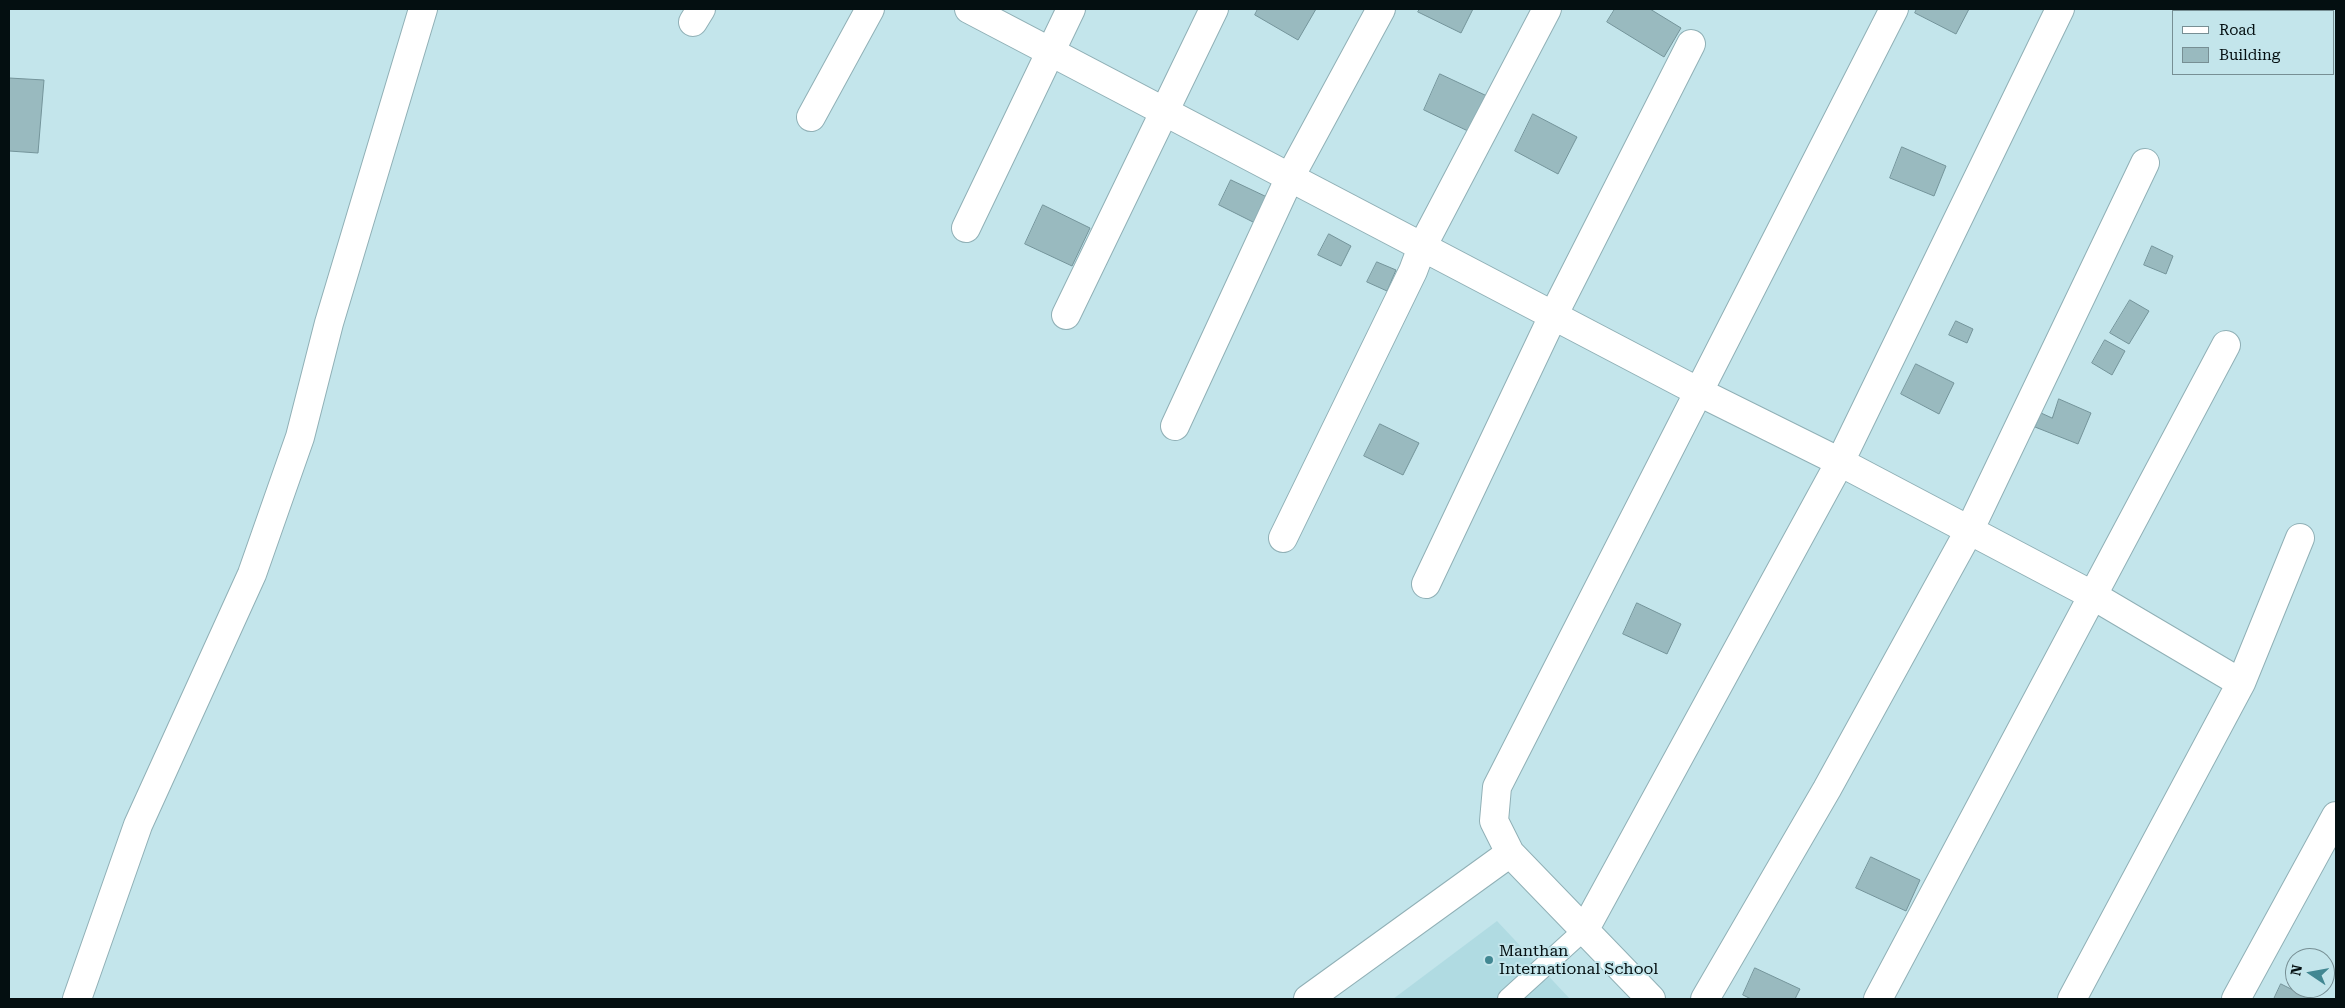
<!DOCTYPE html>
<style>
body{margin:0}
#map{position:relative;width:2345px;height:1008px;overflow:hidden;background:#c3e5eb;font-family:"Roboto Serif",serif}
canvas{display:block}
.frame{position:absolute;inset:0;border:10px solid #040f11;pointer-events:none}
.legend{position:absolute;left:2172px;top:10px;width:162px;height:65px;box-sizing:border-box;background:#c3e5eb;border:1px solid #778f94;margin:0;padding:6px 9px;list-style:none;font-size:15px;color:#040f11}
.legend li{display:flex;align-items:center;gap:10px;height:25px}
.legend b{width:25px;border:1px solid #778f94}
.north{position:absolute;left:2285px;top:948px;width:50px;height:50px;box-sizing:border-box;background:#c3e5eb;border:1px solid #778f94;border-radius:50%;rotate:282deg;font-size:14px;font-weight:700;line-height:20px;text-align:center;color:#040f11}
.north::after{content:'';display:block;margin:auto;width:18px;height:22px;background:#418792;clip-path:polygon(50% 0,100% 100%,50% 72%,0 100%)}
</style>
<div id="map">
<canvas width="2345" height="1008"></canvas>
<div class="frame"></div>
<ul class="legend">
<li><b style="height:6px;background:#fff"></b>Road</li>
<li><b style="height:14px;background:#99babf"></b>Building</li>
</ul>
<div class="north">N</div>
</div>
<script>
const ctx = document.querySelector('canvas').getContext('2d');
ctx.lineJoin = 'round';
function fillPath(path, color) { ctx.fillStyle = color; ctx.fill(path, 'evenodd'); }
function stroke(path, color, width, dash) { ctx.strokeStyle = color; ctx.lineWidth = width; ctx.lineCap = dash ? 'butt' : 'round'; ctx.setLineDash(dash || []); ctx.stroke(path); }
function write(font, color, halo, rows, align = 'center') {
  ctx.font = font + ' "Roboto Serif",serif'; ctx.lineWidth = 4; ctx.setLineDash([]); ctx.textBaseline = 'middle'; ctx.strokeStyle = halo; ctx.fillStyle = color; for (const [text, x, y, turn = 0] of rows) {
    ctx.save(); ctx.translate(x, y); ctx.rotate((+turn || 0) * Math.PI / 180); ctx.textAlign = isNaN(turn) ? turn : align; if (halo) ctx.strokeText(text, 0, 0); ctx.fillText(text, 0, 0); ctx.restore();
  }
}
fillPath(new Path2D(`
 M 1497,921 L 1570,999 L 1393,999 Z`), '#b0dbe2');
const building = new Path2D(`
 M 1258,9 L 1316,9 L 1298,40 L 1255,15 Z
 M 1420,9 L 1473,9 L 1461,33 L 1418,12 Z
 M 1615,9 L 1650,9 L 1681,28 L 1664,57 L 1607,22 Z
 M 1917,9 L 1969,9 L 1956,34 L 1915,13 Z
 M 1440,74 L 1487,96 L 1470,132 L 1424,110 Z
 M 9,78 L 44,80 L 38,153 L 9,151 Z
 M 1533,114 L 1577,137 L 1558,174 L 1515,151 Z
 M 1902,147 L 1946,166 L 1934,196 L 1890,178 Z
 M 1231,180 L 1269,198 L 1257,224 L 1219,205 Z
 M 1043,205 L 1090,228 L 1072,266 L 1025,244 Z
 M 1329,234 L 1351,246 L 1341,266 L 1318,255 Z
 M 2152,246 L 2173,256 L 2166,274 L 2144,265 Z
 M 1377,262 L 1396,270 L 1387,291 L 1367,282 Z
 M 2130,300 L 2149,311 L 2129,344 L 2110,333 Z
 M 1956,321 L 1973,329 L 1967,343 L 1949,335 Z
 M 2105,340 L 2125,351 L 2112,375 L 2092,363 Z
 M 1916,364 L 1954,383 L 1939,414 L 1901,394 Z
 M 2059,399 L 2091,413 L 2078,444 L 2035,427 L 2041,413 L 2052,418 Z
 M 1380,424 L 1419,443 L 1403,475 L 1364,456 Z
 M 1637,603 L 1681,624 L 1667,654 L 1623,634 Z
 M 1871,857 L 1920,880 L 1906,911 L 1856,888 Z
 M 1755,968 L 1800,989 L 1795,999 L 1751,999 L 1743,995 Z
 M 2281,984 L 2311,999 L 2274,999 Z`);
fillPath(building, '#99babf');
stroke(building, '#74949a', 1);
const lane = new Path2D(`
 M 1508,999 L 1585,929`);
const street = new Path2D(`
 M 969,9 L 1699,392 L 1840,462 L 2092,595 L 2241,683 L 2072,999
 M 693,22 L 701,9
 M 811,117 L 870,9
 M 966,228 L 1071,9
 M 1066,315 L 1214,9
 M 1175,426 L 1290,177 L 1381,9
 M 1283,538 L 1413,271 L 1422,247 L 1547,9
 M 1426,584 L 1553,316 L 1691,44
 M 2241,683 L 2300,538
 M 1510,853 L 1494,821 L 1497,787 L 1894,9
 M 1585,929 L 1840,462 L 2060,9
 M 77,999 L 138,825 L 252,574 L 300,437 L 329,323 L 423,9
 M 1308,999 L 1510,853 L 1651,999
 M 1705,999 L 1827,789 L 1969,531 L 2145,163
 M 1878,999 L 2226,345
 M 2236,999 L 2336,816`);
stroke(lane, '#90b0b6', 22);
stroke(street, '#90b0b6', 30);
stroke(lane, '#fff', 20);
stroke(street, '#fff', 28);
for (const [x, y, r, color] of [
 [1489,960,5,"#418792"]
]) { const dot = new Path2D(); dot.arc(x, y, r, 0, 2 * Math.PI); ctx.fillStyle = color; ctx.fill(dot); stroke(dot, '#c3e5eb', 2); }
write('16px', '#040f11', '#c3e5eb', [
 ["Manthan",1499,951],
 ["International School",1499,969]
], 'left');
</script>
